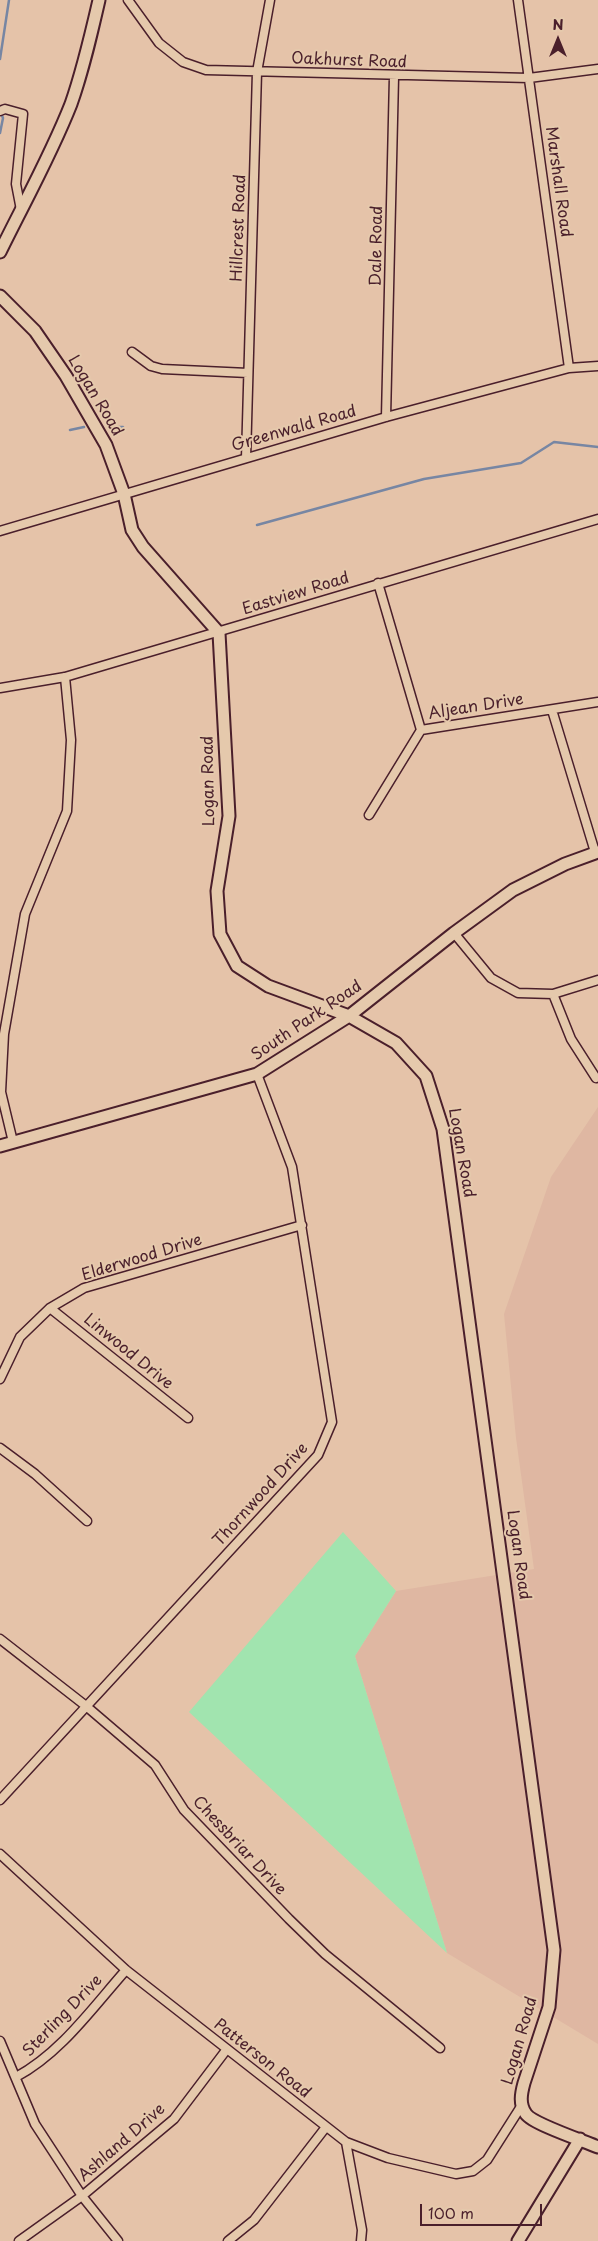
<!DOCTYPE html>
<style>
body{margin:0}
#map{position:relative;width:598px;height:2241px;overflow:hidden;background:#e5c3a9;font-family:"Playpen Sans",sans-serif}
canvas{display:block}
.north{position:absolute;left:533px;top:15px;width:50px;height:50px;-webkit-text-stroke:4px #e5c9ac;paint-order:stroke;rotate:0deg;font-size:14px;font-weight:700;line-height:20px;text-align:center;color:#4a1f2b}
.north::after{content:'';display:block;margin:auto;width:18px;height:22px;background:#4a1f2b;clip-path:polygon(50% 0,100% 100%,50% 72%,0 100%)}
.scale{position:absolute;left:420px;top:2204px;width:122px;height:22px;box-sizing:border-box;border:2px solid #4a1f2b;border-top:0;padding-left:6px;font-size:15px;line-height:18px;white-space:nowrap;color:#4a1f2b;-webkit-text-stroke:4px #e5c9ac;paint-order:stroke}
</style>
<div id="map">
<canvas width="598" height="2241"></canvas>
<div class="north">N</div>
<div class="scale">100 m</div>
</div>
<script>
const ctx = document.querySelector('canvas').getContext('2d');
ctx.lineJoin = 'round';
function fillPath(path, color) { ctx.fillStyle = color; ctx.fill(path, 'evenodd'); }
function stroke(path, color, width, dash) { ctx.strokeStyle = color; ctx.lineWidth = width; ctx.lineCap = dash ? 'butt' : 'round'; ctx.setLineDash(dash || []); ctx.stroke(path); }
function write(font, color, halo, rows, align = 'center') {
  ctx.font = font + ' "Playpen Sans",sans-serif'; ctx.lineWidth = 4; ctx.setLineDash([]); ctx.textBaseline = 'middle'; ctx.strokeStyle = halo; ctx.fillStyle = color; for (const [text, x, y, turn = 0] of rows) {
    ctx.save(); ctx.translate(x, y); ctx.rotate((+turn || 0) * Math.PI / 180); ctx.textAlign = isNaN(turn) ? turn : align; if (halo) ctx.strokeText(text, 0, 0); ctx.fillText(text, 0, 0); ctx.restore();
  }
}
fillPath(new Path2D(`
 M 598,1107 L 598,2044 L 447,1953 L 355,1656 L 396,1591 L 534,1569 L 516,1438 L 504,1314 L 551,1177 Z`), '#dfb7a2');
fillPath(new Path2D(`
 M 343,1532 L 396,1591 L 355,1656 L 447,1953 L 189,1712 Z`), '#a1e4af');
stroke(new Path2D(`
 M 0,59 L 9,0
 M 0,133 L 3,118 L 0,111
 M 110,427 L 123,427
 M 70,430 L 84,427
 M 257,525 L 424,479 L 521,463 L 554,442 L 598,447`), '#7786a3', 2.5);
const street = new Path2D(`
 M 128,0 L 159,43 L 183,62 L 206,70 L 529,78 L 598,69
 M 518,0 L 569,368
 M 0,111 L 5,109 L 23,114 L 16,184 L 21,210
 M 132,352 L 151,366 L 162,369 L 248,373
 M 386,417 L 394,77
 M 246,458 L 257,72 L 270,0
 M 0,531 L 386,417 L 569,368 L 598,366
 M 378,583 L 421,730 L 598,702
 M 0,688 L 65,677 L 598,519
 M 552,710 L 595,852
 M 369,815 L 421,730
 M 454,933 L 491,978 L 518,993 L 553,994 L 598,980
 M 553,994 L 571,1039 L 596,1078
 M 13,1142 L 1,1092 L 4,1034 L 25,914 L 67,811 L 71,740 L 65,677
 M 50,1308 L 188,1418
 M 0,1379 L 20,1337 L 50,1308 L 84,1288 L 302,1225
 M 0,1448 L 35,1474 L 87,1521
 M 0,1639 L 86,1706 L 155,1765 L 184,1810 L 289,1919 L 325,1954 L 440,2048
 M 0,1800 L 318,1455 L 332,1422 L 292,1167 L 257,1074
 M 0,1854 L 126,1970 L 346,2142 L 388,2158 L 456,2174 L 473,2171 L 487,2160 L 522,2105
 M 0,2041 L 35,2124 L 82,2196 L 118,2241
 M 16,2077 C 61,2053 93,2007 126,1970
 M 346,2142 L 362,2230 L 361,2241
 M 19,2241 L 82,2196 L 174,2119 L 227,2049
 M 228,2241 L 254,2220 L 326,2127`);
const secondary = new Path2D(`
 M 0,252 C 24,203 51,155 71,104 C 83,70 91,35 99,0
 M 0,296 L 35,331 L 66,376 L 106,445 L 124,494 L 132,530 L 143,547 L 219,633 L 229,816 L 217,891 L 220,934 L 237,966 L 268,986 L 349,1016 L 396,1043 L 426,1076 L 443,1129 L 554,1950 L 549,2007 L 524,2083 C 521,2094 519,2104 526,2114 C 533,2124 584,2141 598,2147
 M 0,1146 L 257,1074 L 349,1016 L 454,933 L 513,890 L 565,864 L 598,852
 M 518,2241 L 580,2139`);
stroke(street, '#4a1f2b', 11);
stroke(secondary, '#4a1f2b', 15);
stroke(street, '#e5c9ac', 8);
stroke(secondary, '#e5c9ac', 11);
write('16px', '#4a1f2b', '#e5c9ac', [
 ["Oakhurst Road",349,61,2],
 ["Marshall Road",558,182,82],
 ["Hillcrest Road",239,228,-88],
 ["Dale Road",377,246,-89],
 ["Logan Road",95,396,59],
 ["Greenwald Road",294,429,-16],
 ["Eastview Road",296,594,-17],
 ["Aljean Drive",476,707,-9],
 ["Logan Road",209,781,-91],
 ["South Park Road",307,1021,-34],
 ["Logan Road",461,1153,80],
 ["Elderwood Drive",142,1258,-17],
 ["Linwood Drive",128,1352,39],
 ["Thornwood Drive",261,1495,-48],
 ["Logan Road",518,1555,82],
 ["Chessbriar Drive",239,1846,47],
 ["Sterling Drive",63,2016,-46],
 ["Logan Road",520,2041,-74],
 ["Patterson Road",262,2059,38],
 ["Ashland Drive",122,2143,-41]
]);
</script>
